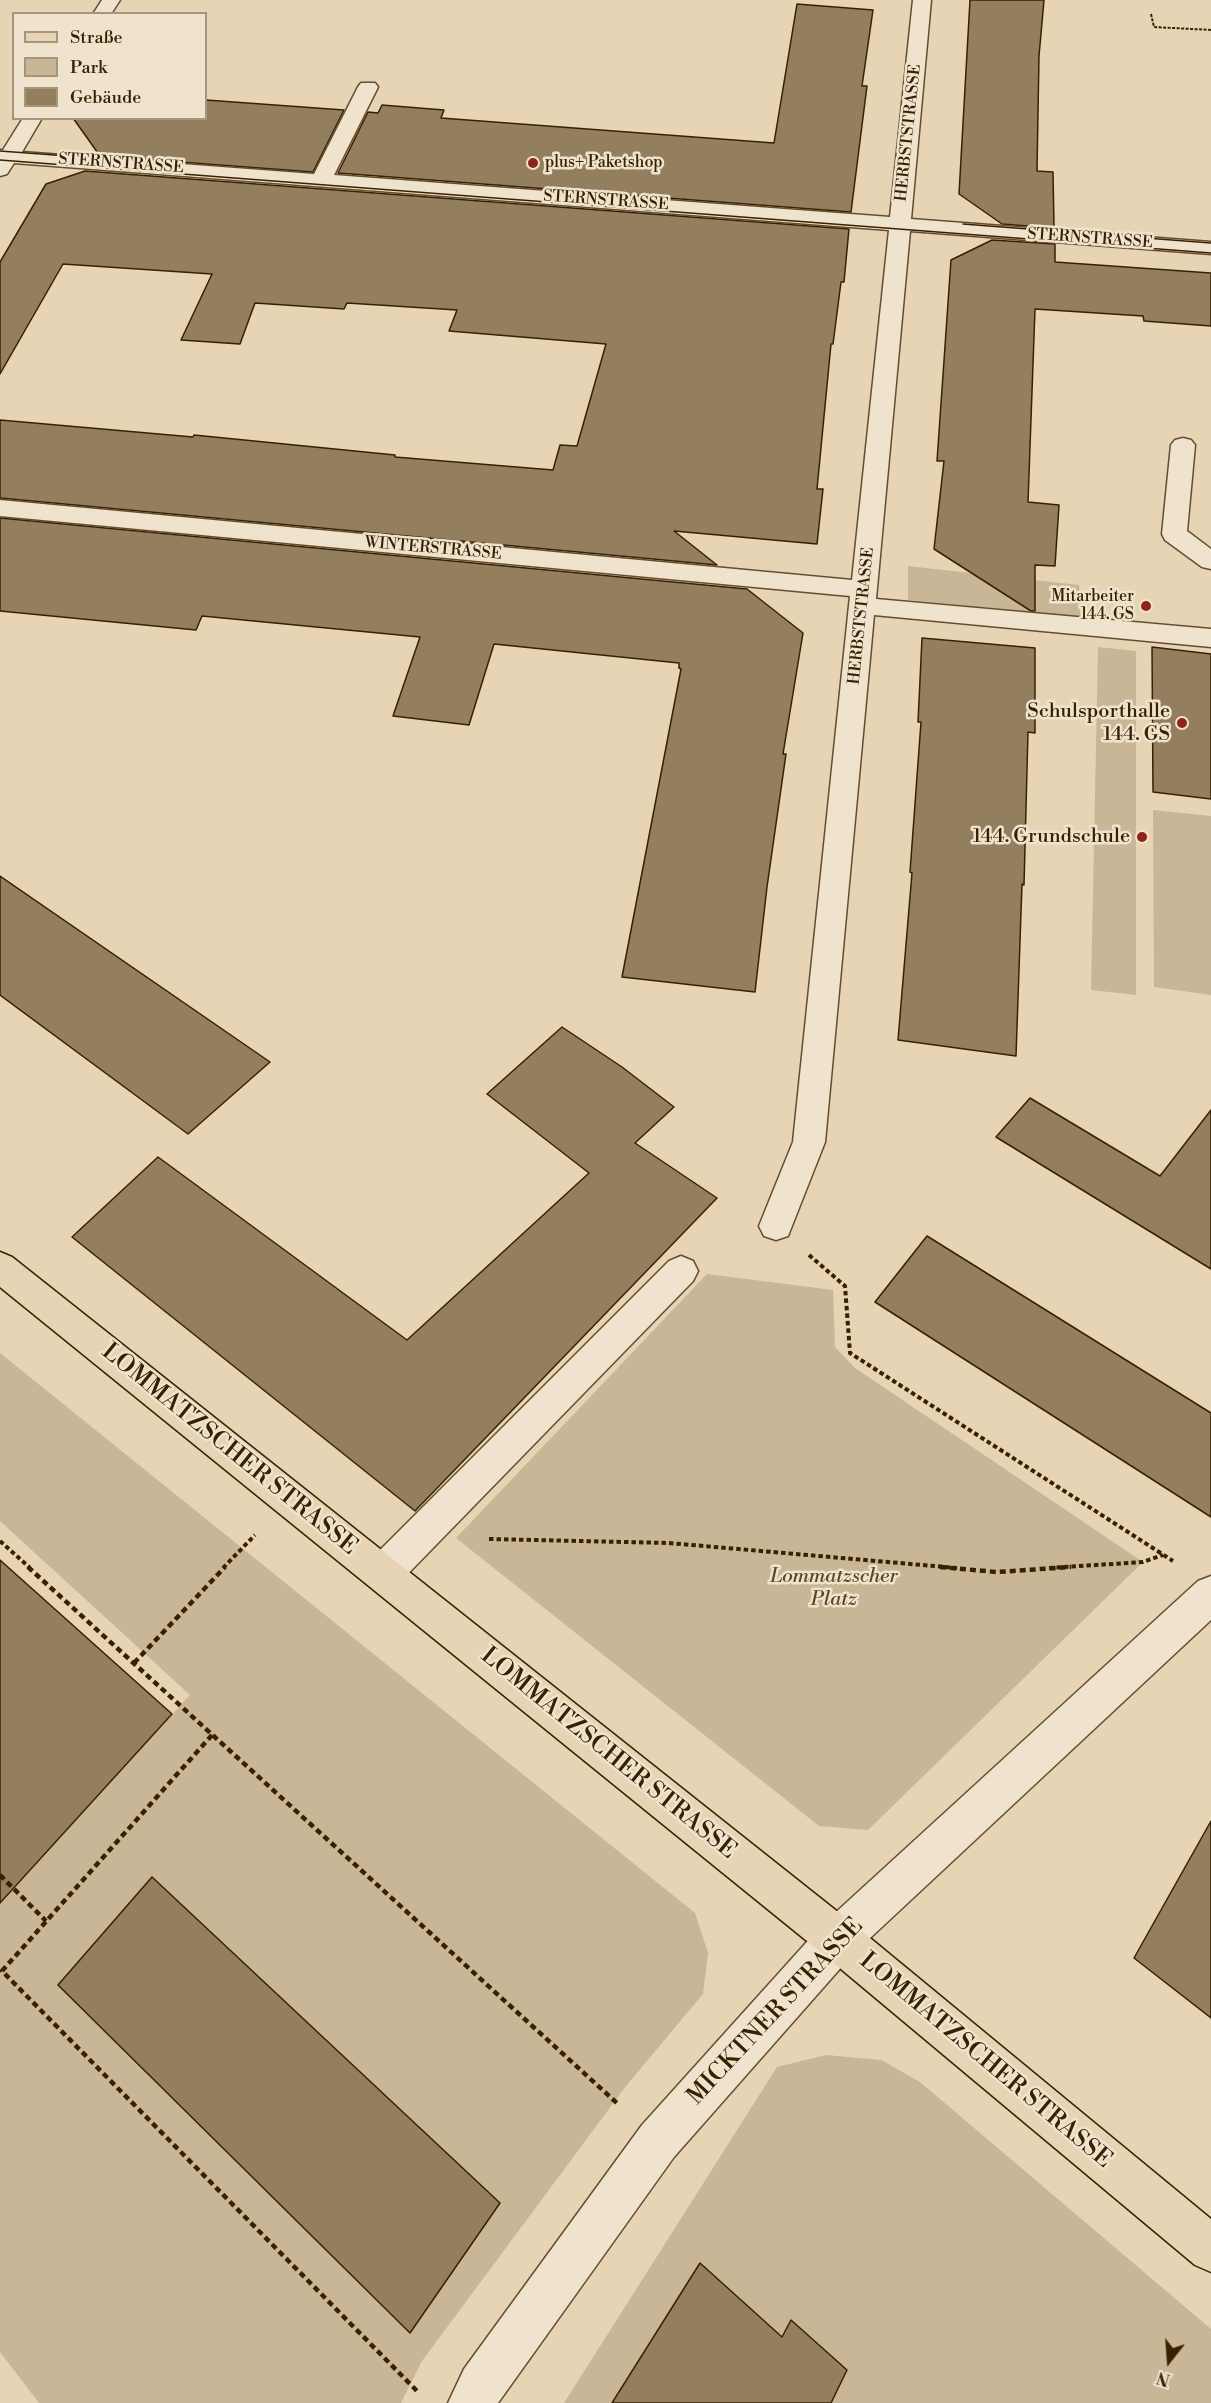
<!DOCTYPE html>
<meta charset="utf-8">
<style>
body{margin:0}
#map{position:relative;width:1211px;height:2403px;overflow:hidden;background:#e7d4b4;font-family:"Libre Bodoni",serif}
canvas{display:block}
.legend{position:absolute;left:12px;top:12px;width:195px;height:108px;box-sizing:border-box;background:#efe3ce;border:2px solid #a6957c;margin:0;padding:8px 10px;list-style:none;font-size:18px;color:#382101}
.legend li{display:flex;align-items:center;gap:12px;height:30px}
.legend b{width:30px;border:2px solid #a6957c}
.north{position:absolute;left:1139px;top:2331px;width:60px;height:60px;-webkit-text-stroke:4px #efe3ce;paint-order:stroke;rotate:197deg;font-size:16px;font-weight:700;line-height:24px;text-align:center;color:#382101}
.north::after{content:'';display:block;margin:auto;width:21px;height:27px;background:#382101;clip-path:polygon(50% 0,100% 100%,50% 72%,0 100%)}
</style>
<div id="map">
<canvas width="1211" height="2403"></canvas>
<ul class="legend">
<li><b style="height:8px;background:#e7d4b4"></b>Straße</li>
<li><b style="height:16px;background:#c9b696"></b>Park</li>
<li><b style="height:16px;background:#937e5e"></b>Gebäude</li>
</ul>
<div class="north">N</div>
</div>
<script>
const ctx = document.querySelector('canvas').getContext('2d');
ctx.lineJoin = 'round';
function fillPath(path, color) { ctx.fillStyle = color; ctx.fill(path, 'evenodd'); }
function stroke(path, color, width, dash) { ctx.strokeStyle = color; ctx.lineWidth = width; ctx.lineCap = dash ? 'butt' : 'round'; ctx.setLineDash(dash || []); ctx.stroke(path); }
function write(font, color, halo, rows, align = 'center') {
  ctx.font = font + ' "Libre Bodoni",serif'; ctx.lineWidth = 5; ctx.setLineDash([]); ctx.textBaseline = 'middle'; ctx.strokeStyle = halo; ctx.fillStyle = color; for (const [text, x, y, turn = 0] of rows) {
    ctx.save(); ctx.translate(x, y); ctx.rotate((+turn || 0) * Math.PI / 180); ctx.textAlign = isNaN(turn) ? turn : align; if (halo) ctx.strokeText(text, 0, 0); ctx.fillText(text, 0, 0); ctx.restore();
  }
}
fillPath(new Path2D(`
 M 908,566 L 1079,585 L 1081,617 L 908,600 Z
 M 1098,647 L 1136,651 L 1136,995 L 1091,990 Z
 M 1153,810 L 1211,816 L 1211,995 L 1154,987 Z
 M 707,1274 L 833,1290 L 835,1347 L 855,1368 L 1143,1562 L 868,1830 L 819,1826 L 456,1538 Z
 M 0,1353 L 695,1913 L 708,1953 L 703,1994 L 626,2086 L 422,2361 L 401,2403 L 39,2403 L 0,2352 L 0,1860 L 21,1880 L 190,1695 L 0,1521 Z
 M 826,2055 L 881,2060 L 920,2082 L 1211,2329 L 1211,2403 L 564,2403 L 777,2067 Z`), '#c9b696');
const building = new Path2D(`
 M 970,0 L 1044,0 L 1039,56 L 1037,171 L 1053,172 L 1054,228 L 1002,224 L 959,194 Z
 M 797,4 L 873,10 L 862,86 L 867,86 L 851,212 L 338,173 L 368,112 L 378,113 L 382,105 L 444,110 L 441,118 L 774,143 Z
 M 206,100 L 344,110 L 313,172 L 100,156 L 73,118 L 206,118 Z
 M 85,171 L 849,229 L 844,282 L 841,282 L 833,344 L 831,344 L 817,489 L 823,489 L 817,544 L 674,531 L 717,565 L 0,498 L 0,420 L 193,437 L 194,435 L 395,455 L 395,457 L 553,470 L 560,445 L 577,446 L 606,344 L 449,331 L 457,310 L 347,303 L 344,309 L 255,303 L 240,344 L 181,340 L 212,274 L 63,264 L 0,374 L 0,262 L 46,184 Z
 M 992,240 L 1055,244 L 1055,262 L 1211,273 L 1211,326 L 1144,321 L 1143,316 L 1035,309 L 1028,502 L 1059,505 L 1055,566 L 1035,565 L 1035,611 L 1031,611 L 934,549 L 944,461 L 937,461 L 951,260 Z
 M 0,518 L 747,589 L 803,633 L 783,754 L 786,754 L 767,887 L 755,992 L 622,977 L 681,669 L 679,668 L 679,663 L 494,644 L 469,725 L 393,716 L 420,637 L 202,616 L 196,630 L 0,611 Z
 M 922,638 L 1035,648 L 1035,733 L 1028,732 L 1024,885 L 1022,884 L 1016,1056 L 898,1040 L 912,873 L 910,872 L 921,722 L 918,722 Z
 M 1152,647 L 1211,654 L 1211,799 L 1153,792 Z
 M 0,876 L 270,1062 L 188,1134 L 0,995 Z
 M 562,1027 L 622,1067 L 674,1107 L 635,1143 L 717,1198 L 415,1511 L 72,1237 L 158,1157 L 407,1340 L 589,1173 L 487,1094 Z
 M 1030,1098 L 1160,1176 L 1211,1110 L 1211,1269 L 996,1137 Z
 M 927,1236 L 1211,1413 L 1211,1517 L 875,1302 Z
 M 0,1560 L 172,1714 L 0,1903 Z
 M 1211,1821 L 1211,2018 L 1134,1958 Z
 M 152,1877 L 500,2203 L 410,2333 L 58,1985 Z
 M 700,2263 L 782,2337 L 791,2320 L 847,2370 L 831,2403 L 612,2403 Z`);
fillPath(building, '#937e5e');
stroke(building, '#382101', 1.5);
const minor = new Path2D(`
 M 102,0 L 120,0 L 111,14 L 93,14 Z
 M 913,0 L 931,0 L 911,219 L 1211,242 L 1211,254 L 910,231 L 876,599 L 1211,629 L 1211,647 L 874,615 L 825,1142 L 788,1236 L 776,1240 L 764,1236 L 759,1226 L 793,1142 L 850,596 L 0,516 L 0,500 L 852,580 L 889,230 L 14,163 L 7,174 L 0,176 L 0,150 L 3,150 L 23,118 L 42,118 L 22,152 L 314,174 L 358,87 L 361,83 L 375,83 L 378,87 L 334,175 L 890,217 Z
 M 1183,438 L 1191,440 L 1195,445 L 1187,531 L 1211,549 L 1211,569 L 1202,567 L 1165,540 L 1162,534 L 1171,445 L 1175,440 Z
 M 681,1256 L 693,1261 L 698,1271 L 693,1281 L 396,1586 L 383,1591 L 370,1586 L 364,1573 L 370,1560 L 669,1261 Z
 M 1211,1576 L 1211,1620 L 853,1954 L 674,2157 L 498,2403 L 448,2403 L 464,2369 L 642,2125 L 823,1924 L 1198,1581 Z`);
const major = new Path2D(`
 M 0,1252 L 12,1257 L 853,1924 L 1211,2219 L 1211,2272 L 1195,2265 L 823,1954 L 0,1287 Z`);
stroke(minor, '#644e2e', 3);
stroke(major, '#382101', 3);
stroke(new Path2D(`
 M 1151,14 L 1154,27 L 1211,30`), '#382101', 2, [3, 1.5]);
stroke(new Path2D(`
 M 809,1255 L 845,1286 L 850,1353 L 1173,1561
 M 489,1539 L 669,1543 L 957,1568
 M 0,1541 L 30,1568
 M 223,1568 L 255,1535
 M 1049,1568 L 1143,1562 L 1163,1555`), '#382101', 4, [4.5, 3]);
stroke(new Path2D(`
 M 28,1567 L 618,2104
 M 940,1567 L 997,1572 L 1071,1567
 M 134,1663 L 225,1567
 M 212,1735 L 2,1971 L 418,2392
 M 0,1875 L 46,1921`), '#382101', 4.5, [6, 4]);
fillPath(minor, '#efe3ce');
fillPath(major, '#e7d4b4');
stroke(new Path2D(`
 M 0,151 L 149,162
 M 0,160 L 1211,253
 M 963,224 L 1211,243`), '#382101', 1.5);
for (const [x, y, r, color] of [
 [533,163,6,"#8f2418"],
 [1146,606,6,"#8f2418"],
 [1182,723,6,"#8f2418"],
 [1142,837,6,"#8f2418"]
]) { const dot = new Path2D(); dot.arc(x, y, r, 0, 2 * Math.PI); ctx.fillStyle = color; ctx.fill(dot); stroke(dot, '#efe3ce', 2); }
write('16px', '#382101', '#efe3ce', [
 ["HERBSTSTRASSE",909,133,-84],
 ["STERNSTRASSE",121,164,4],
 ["STERNSTRASSE",606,201,4],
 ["STERNSTRASSE",1090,239,4],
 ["WINTERSTRASSE",433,549,5],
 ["HERBSTSTRASSE",862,616,-84]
]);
write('16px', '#382101', '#efe3ce', [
 ["plus+ Paketshop",545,163],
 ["Mitarbeiter",1134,597,"right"],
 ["144. GS",1134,615,"right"]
], 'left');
write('20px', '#382101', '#efe3ce', [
 ["Schulsporthalle",1170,712],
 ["144. GS",1170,735],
 ["144. Grundschule",1130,837]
], 'right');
write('italic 20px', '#5c4626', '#efe3ce', [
 ["Lommatzscher",834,1577],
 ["Platz",834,1600]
]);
write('24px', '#382101', '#efe3ce', [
 ["LOMMATZSCHER STRASSE",229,1450,39],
 ["LOMMATZSCHER STRASSE",608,1754,39],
 ["MICKTNER STRASSE",776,2012,-47],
 ["LOMMATZSCHER STRASSE",985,2061,40]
]);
</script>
